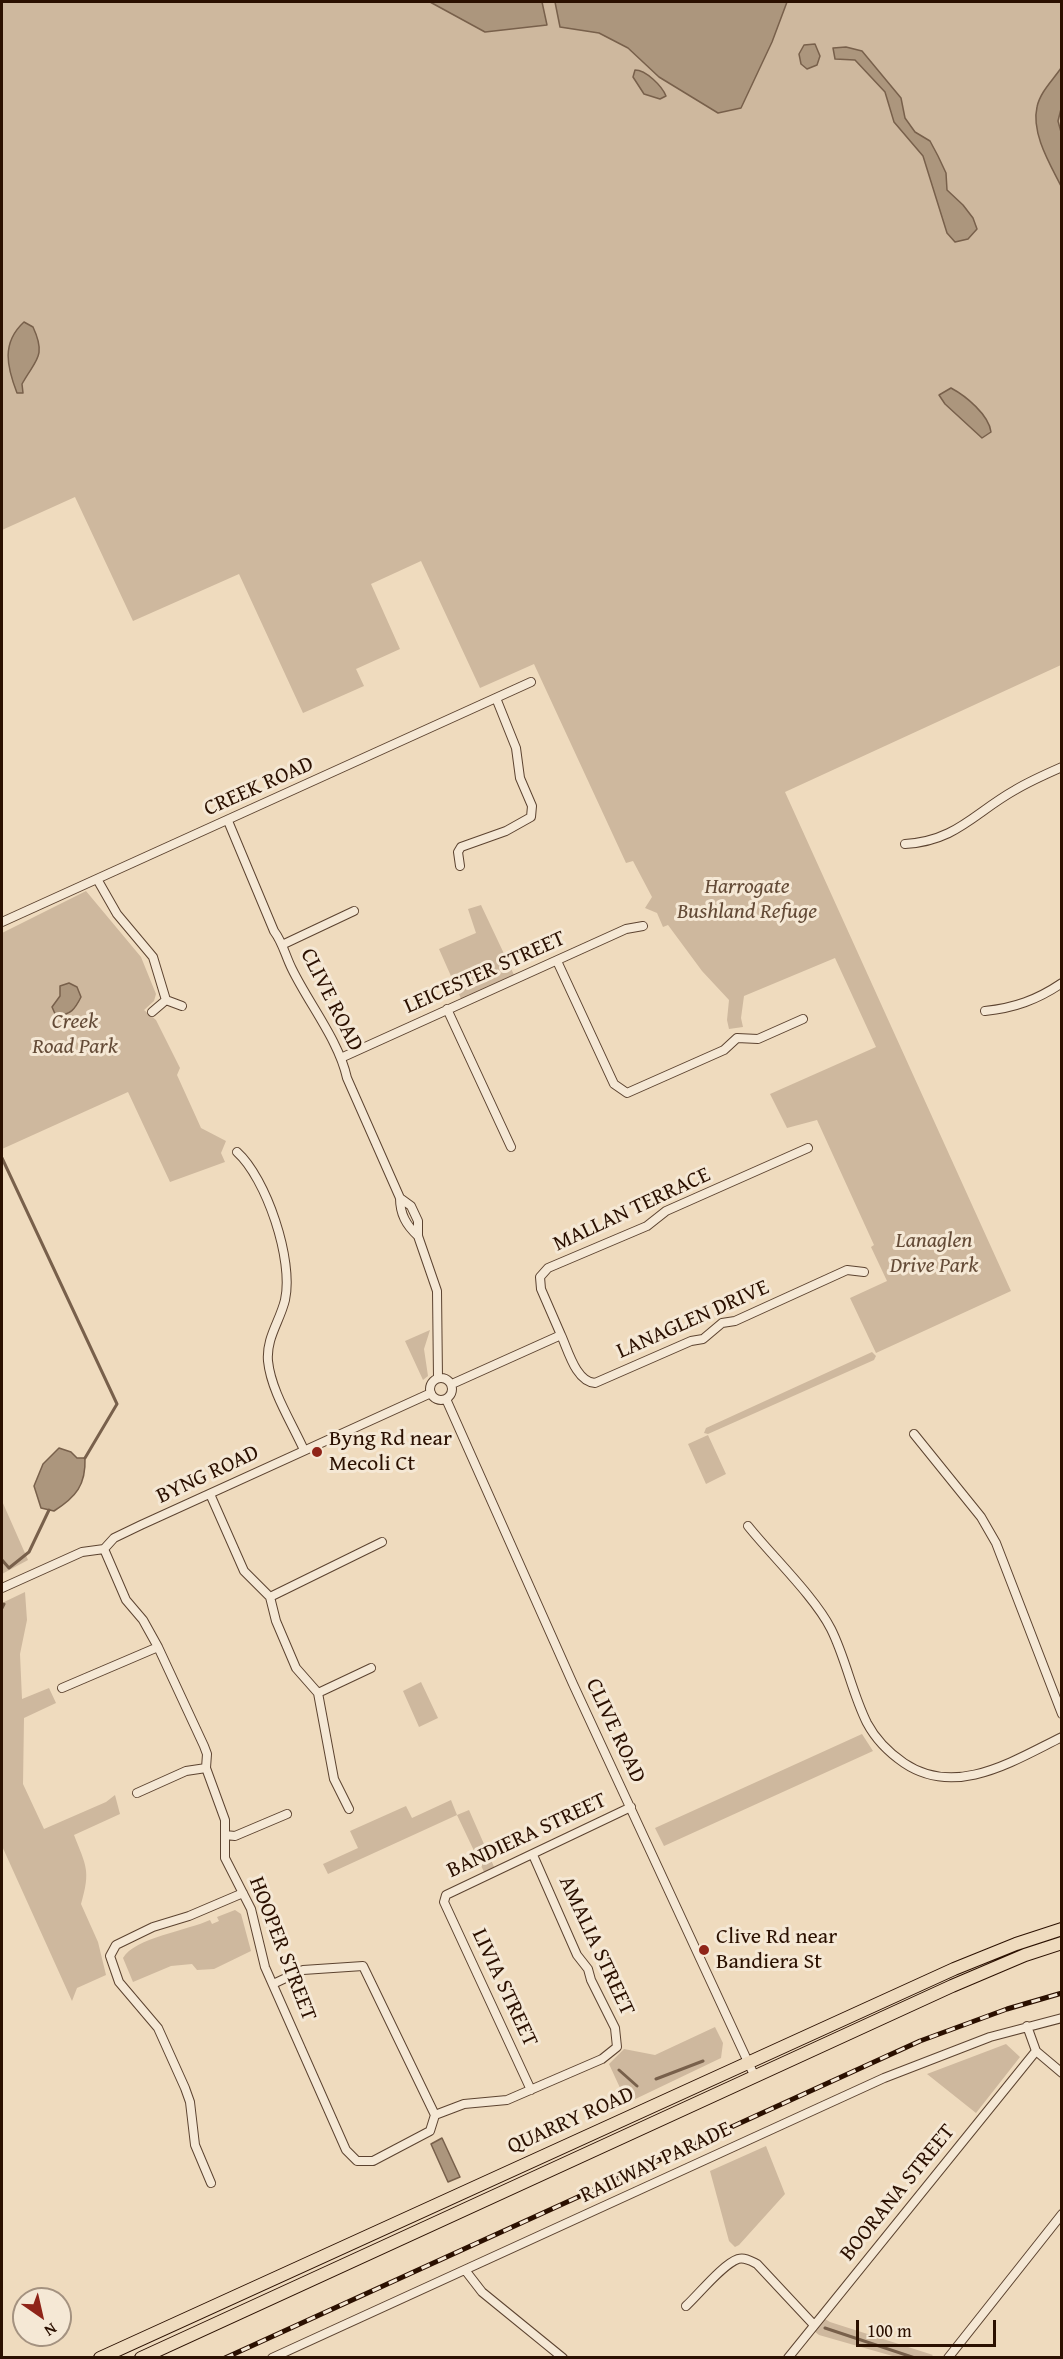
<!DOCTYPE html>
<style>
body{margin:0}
#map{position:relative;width:1063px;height:2359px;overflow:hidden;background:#efdbbe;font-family:"Gentium Book Plus",serif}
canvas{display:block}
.frame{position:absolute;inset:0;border:3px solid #2b1000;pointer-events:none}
.north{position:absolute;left:12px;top:2287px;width:60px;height:60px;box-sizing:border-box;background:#f5e8d5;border:2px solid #a49280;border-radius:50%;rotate:146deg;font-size:16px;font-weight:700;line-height:24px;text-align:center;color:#2b1000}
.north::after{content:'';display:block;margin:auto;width:21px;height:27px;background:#8f2418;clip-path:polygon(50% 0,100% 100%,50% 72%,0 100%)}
.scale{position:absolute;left:856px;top:2320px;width:140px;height:27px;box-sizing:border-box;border:3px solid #2b1000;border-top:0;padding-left:8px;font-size:18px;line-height:21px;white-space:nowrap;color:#2b1000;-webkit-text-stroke:4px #f5e8d5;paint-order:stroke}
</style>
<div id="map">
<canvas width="1063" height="2359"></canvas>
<div class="frame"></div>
<div class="north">N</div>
<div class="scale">100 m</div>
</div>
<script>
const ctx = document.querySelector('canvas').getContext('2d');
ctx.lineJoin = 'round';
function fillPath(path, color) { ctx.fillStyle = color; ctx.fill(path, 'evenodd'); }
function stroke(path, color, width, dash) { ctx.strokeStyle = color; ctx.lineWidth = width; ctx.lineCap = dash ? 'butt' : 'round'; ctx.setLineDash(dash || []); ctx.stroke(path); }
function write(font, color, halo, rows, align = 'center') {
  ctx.font = font + ' "Gentium Book Plus",serif'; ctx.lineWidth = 6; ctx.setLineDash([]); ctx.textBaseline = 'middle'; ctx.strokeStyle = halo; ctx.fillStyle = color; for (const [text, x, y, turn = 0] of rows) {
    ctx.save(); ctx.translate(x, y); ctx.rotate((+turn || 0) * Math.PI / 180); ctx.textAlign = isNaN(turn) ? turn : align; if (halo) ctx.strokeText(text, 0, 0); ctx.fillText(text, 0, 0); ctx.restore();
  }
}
fillPath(new Path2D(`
 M 2,2 L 1061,2 L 1061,665 L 785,792 L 1011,1291 L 876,1353 L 850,1298 L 887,1281 L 871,1247 L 874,1245 L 817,1120 L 787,1128 L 770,1094 L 876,1047 L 835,958 L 744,996 L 741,1018 L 743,1027 L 729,1029 L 727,1020 L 729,1000 L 702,971 L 668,925 L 663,927 L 657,913 L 645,908 L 652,897 L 633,861 L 626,863 L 534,664 L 480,688 L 421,561 L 371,584 L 400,649 L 356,669 L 364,686 L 303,713 L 239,574 L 133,621 L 75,497 L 2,530 Z
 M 86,891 L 141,957 L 156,994 L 154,1001 L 144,1010 L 156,1020 L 180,1068 L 177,1075 L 201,1128 L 226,1141 L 221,1153 L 225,1162 L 170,1182 L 128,1092 L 2,1149 L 2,933 Z
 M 481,905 L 515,977 L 462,1001 L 439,949 L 476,933 L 468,909 Z
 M 430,1330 L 424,1349 L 428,1376 L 423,1380 L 405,1341 Z
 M 872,1352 L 876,1356 L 874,1360 L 708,1434 L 704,1433 L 706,1428 Z
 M 708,1435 L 726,1474 L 706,1484 L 688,1444 Z
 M 2,1501 L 28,1560 L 2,1574 Z
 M 25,1592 L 27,1620 L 20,1654 L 22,1699 L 49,1688 L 56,1703 L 24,1718 L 23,1784 L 44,1829 L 106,1802 L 115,1795 L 120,1814 L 74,1835 C 86,1866 91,1870 81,1904 L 98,1942 L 106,1975 L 77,1988 L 72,2001 L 2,1846 L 2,1603 Z
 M 421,1682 L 438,1718 L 419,1727 L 403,1691 Z
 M 862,1734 L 873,1751 L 664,1846 L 655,1828 Z
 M 451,1800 L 457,1815 L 469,1810 L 495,1869 L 485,1874 L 457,1815 L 328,1874 L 323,1864 L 358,1848 L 350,1831 L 406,1806 L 412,1818 Z
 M 235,1910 L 241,1914 L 251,1951 L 214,1969 L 197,1970 L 192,1964 L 171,1966 L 133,1982 L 123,1958 C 134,1938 189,1930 210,1920 L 212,1924 L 219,1921 L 217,1917 Z
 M 715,2027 L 723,2043 L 721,2058 L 627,2103 L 609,2064 L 624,2049 L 655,2055 Z
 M 1006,2044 L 1020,2057 L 976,2113 L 927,2074 Z
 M 766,2146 L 785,2194 L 739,2245 L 735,2247 L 729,2241 L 710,2171 Z
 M 825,2319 L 830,2322 L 933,2355 L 931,2357 L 896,2357 L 819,2335 L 814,2331 Z`), '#ceb89e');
const water = new Path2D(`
 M 430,2 L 542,2 L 547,25 L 485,32 Z
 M 555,2 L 787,2 L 772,42 L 741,108 L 718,113 L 659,77 L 628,48 L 599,33 L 560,27 Z
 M 815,44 L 820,56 L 817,65 L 807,69 L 801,64 L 799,54 L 804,45 Z
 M 846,47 L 862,51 L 901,98 L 905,118 L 915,132 L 930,141 L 938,156 L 946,173 L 947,190 L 963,205 L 973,218 L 977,229 L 968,239 L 955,242 L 947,233 L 923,156 L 894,122 L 885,92 L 855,60 L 835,59 L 833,48 Z
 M 1061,68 L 1061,109 L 1058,121 L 1061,132 L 1061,186 C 1050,164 1031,133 1037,107 C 1040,92 1053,80 1061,68 Z
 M 635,70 C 646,70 662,86 666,96 L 660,99 L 644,94 L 633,77 Z
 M 24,322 L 33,327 C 47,357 35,360 22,384 L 23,393 L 17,393 C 7,367 1,343 24,322 Z
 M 951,388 C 966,396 989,415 991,432 L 982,438 L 945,404 L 939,395 Z
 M 69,983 L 77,987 L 81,997 C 75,1009 71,1015 56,1016 L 52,1007 L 60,996 L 60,986 Z
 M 59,1448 L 71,1452 L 77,1458 L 85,1458 C 86,1485 76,1497 54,1511 L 41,1508 L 34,1486 L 43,1464 Z
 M 442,2138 L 460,2177 L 448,2182 L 431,2144 Z`);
fillPath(water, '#ac967d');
stroke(water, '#78604b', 1.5);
stroke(new Path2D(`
 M 2,1158 L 117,1404 L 85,1458
 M 2,1560 L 9,1568 L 29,1552 L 49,1510
 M 2,1608 L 4,1604
 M 619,2070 L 637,2086
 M 656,2079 L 703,2061
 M 825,2328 L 915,2358`), '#78604b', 3);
const minor = new Path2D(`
 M 228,821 L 274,931 C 283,943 285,955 292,969 C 309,1004 339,1041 347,1078 L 400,1198 C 400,1214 406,1225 418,1236
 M 905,844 C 956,841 974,813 1015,790 C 1030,781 1046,774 1062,767
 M 460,866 L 458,852 L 461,847 L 506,831 L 531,817 L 532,806 L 520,778 L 516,748 L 496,698
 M 97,879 L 117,914 L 153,957 L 166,1000
 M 2,922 L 531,682
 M 284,944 L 354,911
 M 557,961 L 614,1084 L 627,1093 L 724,1050 L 737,1038 L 758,1039 L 803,1019
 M 447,1009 L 511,1147
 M 985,1011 C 1014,1008 1037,1000 1062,983
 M 152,1012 L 166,1000 L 182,1006
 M 343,1057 L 626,929 L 643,926
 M 237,1152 C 266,1178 294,1260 285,1300 C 280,1321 266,1338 268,1361 C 271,1391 292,1423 304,1450
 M 400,1198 L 411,1206 L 418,1221 L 418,1236 L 437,1291 L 438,1378
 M 561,1335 C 568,1350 576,1382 595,1383 L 691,1341 L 703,1339 L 722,1323 L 735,1321 L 847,1270 L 864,1272
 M430 1389a11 11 0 1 1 22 0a11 11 0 1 1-22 0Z
 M 452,1384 L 561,1335 L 541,1289 L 540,1277 L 548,1268 L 647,1226 L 666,1211 L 808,1148
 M 446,1399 L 573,1684 L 755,2077
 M 914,1434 L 981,1517 L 996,1543 L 1062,1714
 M 210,1494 L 244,1571 L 270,1597 L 276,1621 L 296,1668 L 318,1693 L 334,1779 L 349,1809
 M 748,1526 C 771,1555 815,1597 831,1629 C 846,1659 852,1693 867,1723 C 876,1740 888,1752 904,1763 C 956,1798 1013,1761 1062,1737
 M 104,1549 L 126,1600 L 143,1620 L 158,1647 L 204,1746 L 207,1754 L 206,1768 L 225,1820 L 225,1858 L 251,1909 L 265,1967 L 346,2150 L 357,2161 L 373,2161 L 430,2131 L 435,2115
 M 2,1588 L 82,1552 L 104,1549 L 114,1538 L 141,1525 L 431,1393
 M 270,1597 L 382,1542
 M 62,1688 L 158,1647
 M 318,1693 L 371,1668
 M 137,1793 L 186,1771 L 206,1768
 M 225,1835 L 235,1836 L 287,1814
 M 273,1984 L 303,1970 L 363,1966 L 435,2115
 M 1027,2026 L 1036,2051 L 1062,2073
 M 531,2090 L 444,1902 L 446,1895 L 631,1807
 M 435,2115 L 464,2104 L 507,2100 L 602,2059 L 617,2047 L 615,2028 L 591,1980 L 588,1969 L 577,1955 L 533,1855
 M 211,2183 L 195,2145 L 190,2102 L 185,2088 L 158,2028 L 119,1982 L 110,1956 L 116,1945 L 153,1927 L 189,1916 L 243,1893
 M 465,2270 L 482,2292 L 563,2358
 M 686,2306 C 699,2294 723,2264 738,2259 C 745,2257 751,2261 757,2264 L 814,2325
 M 272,2358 L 884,2078 L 990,2037 L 1062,2018
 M 788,2358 L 1036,2051
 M 948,2358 L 1062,2214`);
const primary = new Path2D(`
 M 100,2358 L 954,1969 L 1016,1944 L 1062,1929
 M 141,2358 L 952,1986 L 1025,1955 L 1062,1943`);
stroke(minor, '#5c4330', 10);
stroke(primary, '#2b1000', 14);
stroke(minor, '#f5e8d5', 8);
stroke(primary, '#efdbbe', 12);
const rail = new Path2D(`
 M 225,2358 L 920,2041 L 1007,2009 L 1062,1993`);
stroke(rail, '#2b1000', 5);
stroke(rail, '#f5e8d5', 3, [9]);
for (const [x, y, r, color] of [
 [317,1452,6,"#8f2418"],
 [704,1950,6,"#8f2418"]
]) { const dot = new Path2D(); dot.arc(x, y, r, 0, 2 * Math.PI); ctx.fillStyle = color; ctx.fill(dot); stroke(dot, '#f5e8d5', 2); }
write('22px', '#2b1000', '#f5e8d5', [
 ["CREEK ROAD",259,787,-24],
 ["LEICESTER STREET",485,973,-24],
 ["CLIVE ROAD",331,1000,63],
 ["MALLAN TERRACE",632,1210,-25],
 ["LANAGLEN DRIVE",693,1320,-24],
 ["BYNG ROAD",208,1475,-25],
 ["CLIVE ROAD",615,1731,65],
 ["BANDIERA STREET",527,1836,-25],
 ["AMALIA STREET",596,1946,65],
 ["HOOPER STREET",282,1949,69],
 ["LIVIA STREET",504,1988,65],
 ["QUARRY ROAD",571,2121,-24],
 ["RAILWAY PARADE",656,2163,-25],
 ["BOORANA STREET",898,2193,-51]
]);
write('italic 22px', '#644b37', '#f5e8d5', [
 ["Harrogate",747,887],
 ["Bushland Refuge",747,912],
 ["Creek",75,1022],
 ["Road Park",75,1047],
 ["Lanaglen",934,1241],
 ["Drive Park",934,1266]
]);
write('22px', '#2b1000', '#f5e8d5', [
 ["Byng Rd near",329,1439],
 ["Mecoli Ct",329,1464],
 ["Clive Rd near",716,1937],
 ["Bandiera St",716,1962]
], 'left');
</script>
